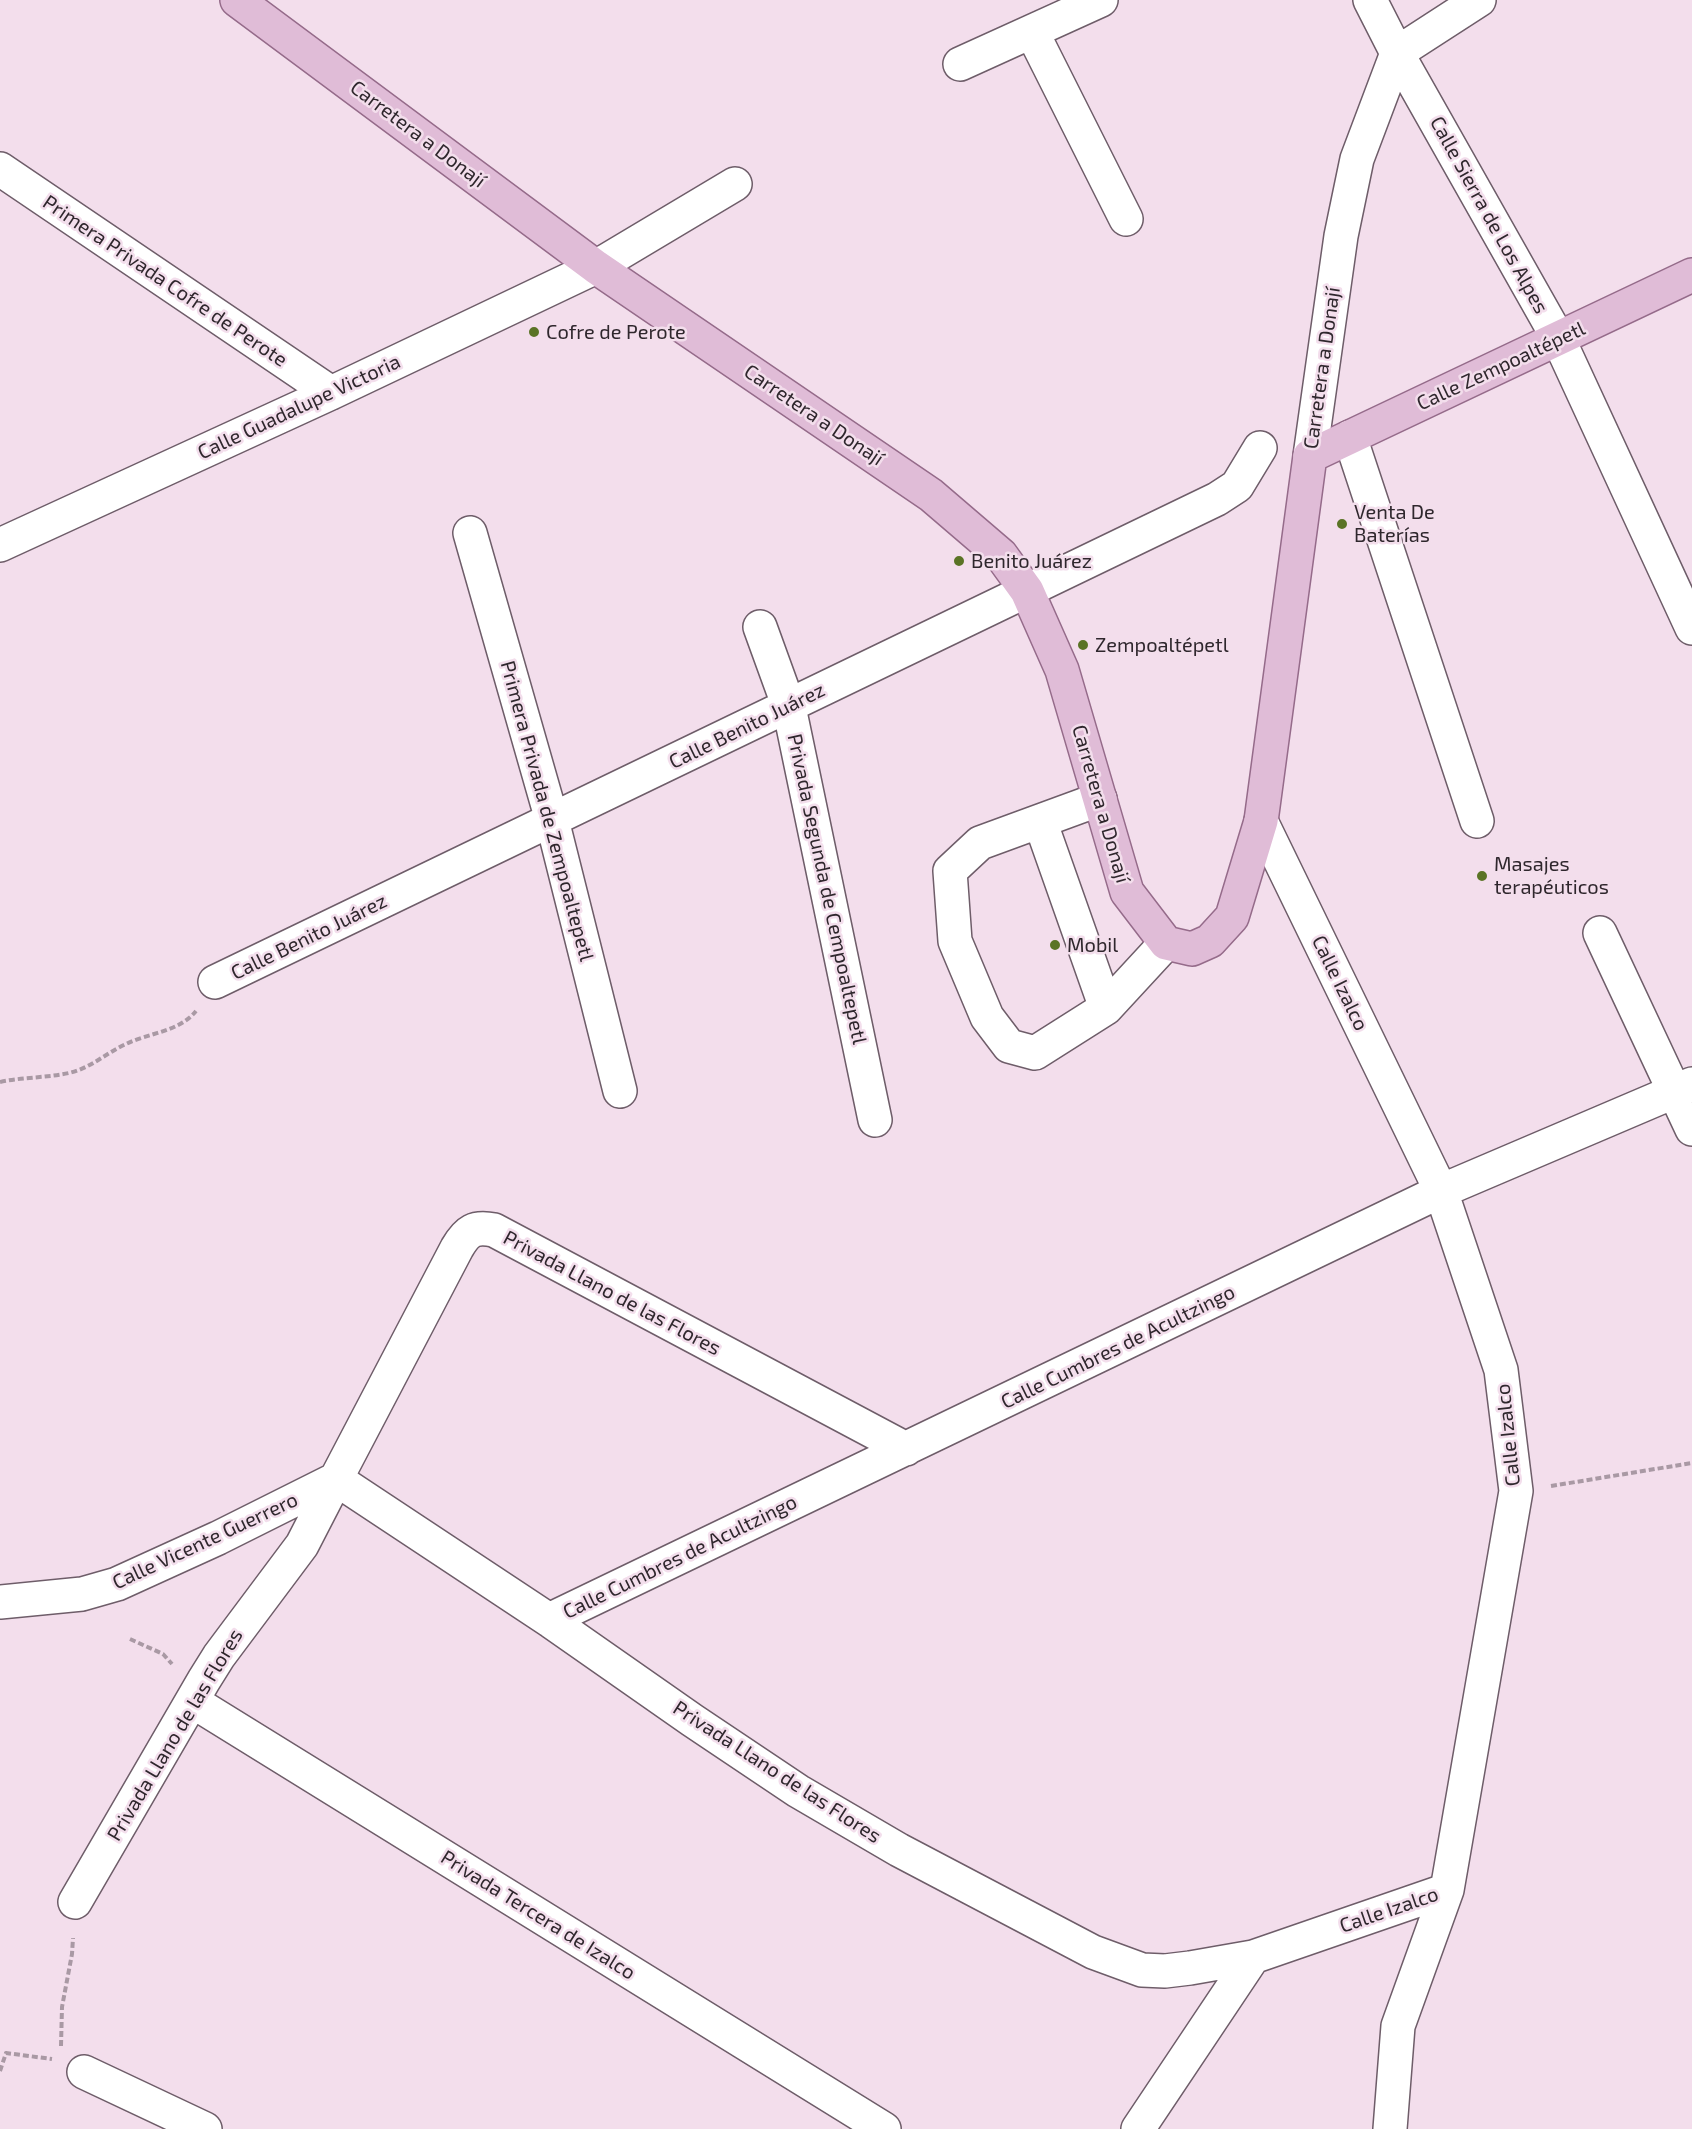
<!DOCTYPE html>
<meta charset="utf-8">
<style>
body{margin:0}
canvas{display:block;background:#f3deec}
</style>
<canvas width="1692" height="2129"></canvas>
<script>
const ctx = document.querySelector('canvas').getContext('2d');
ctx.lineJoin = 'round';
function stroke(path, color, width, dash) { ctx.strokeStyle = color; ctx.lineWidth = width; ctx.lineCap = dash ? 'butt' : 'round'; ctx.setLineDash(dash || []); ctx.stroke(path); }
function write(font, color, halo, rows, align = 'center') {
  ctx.font = font + ' "Exo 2",sans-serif'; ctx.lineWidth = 5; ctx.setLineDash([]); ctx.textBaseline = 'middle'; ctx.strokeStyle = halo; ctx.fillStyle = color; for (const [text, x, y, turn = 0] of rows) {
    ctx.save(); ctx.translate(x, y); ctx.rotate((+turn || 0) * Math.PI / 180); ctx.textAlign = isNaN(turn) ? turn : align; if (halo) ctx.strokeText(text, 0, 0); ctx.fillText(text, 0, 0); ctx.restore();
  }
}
const minor = new Path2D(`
 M 1370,0 L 1397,53 L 1558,338 L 1692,628
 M 1032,32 L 1126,219
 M 960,64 L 1101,0
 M 0,169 L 331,393
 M 1350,437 L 1477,821
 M 1310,456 L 1341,236 L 1357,159 L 1397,53 L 1479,0
 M 470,533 L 552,820 L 620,1091
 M 0,545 L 331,393 L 596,267 L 735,184
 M 760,627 L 789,707 L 875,1120
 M 1100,799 L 980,843 L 950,871 L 955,941 L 987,1017 L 1009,1046 L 1035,1053 L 1106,1008 L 1166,943
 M 1040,821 L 1106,1008
 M 1261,821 L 1441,1191 L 1501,1370 L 1516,1491 L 1447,1890 L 1398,2026 L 1390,2129
 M 1600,933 L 1692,1129
 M 215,982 L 1217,499 L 1237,486 L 1260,448
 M 906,1449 L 494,1230 C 474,1226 467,1231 457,1248 L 336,1479 L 549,1620 L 692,1720 L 798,1791 L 899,1850 L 1093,1952 L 1142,1970 L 1165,1971 L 1190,1968 L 1253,1957 L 1447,1890
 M 0,1602 L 82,1594 L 117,1584 L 218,1538 L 336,1479
 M 549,1620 L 1441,1191 L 1692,1084
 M 192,1701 L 884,2129
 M 75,1902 L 204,1680 L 219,1656 L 302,1545 L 336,1479
 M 84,2072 L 205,2129
 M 1138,2129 L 1253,1957`);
const major = new Path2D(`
 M 237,0 L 596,267 L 931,495 L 1001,555 L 1027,591 L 1062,670 L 1127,892 L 1166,943 L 1192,949 L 1210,941 L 1232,917 L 1261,821 L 1310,456 L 1692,275`);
stroke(minor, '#6e5d69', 36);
stroke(major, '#956b8a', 36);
stroke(new Path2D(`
 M 0,1082 C 23,1077 46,1078 69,1073 C 91,1068 106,1053 126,1044 C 148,1033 179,1032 196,1011
 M 1551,1486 L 1692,1463
 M 130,1639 L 163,1654 L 172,1664
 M 61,2046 L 62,2007 L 72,1954 L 73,1938
 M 0,2071 L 6,2053 L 52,2059`), '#a999a4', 4, [6, 3]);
stroke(minor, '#fff', 33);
stroke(major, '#e0bcd7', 33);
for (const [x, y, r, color] of [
 [534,332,6,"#5a7325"],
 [1342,524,6,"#5a7325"],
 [959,561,6,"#5a7325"],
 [1083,645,6,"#5a7325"],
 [1482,876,6,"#5a7325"],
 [1055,945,6,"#5a7325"]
]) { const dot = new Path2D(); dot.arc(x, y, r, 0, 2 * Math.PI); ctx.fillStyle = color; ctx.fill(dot); stroke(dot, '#f3deec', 2); }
write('20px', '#2f272d', '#f3deec', [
 ["Carretera a Donají",418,134,37],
 ["Calle Sierra de Los Alpes",1489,215,61],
 ["Primera Privada Cofre de Perote",165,281,34],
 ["Calle Zempoaltépetl",1501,366,-25],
 ["Carretera a Donají",1322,368,-82],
 ["Calle Guadalupe Victoria",299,407,-25],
 ["Carretera a Donají",814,415,34],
 ["Calle Benito Juárez",747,726,-26],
 ["Carretera a Donají",1101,804,74],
 ["Primera Privada de Zempoaltepetl",547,811,75],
 ["Privada Segunda de Cempoaltepetl",827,889,78],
 ["Calle Benito Juárez",309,937,-26],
 ["Calle Izalco",1340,983,64],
 ["Privada Llano de las Flores",612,1293,28],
 ["Calle Cumbres de Acultzingo",1118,1347,-26],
 ["Calle Izalco",1508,1435,-96],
 ["Calle Vicente Guerrero",205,1541,-25],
 ["Calle Cumbres de Acultzingo",680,1557,-26],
 ["Privada Llano de las Flores",175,1735,-59],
 ["Privada Llano de las Flores",777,1772,33],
 ["Calle Izalco",1389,1910,-19],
 ["Privada Tercera de Izalco",538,1915,32]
]);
write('20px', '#2f272d', '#f3deec', [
 ["Cofre de Perote",546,332],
 ["Venta De",1354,512],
 ["Baterías",1354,535],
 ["Benito Juárez",971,561],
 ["Zempoaltépetl",1095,645],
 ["Masajes",1494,864],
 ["terapéuticos",1494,887],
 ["Mobil",1067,945]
], 'left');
</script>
